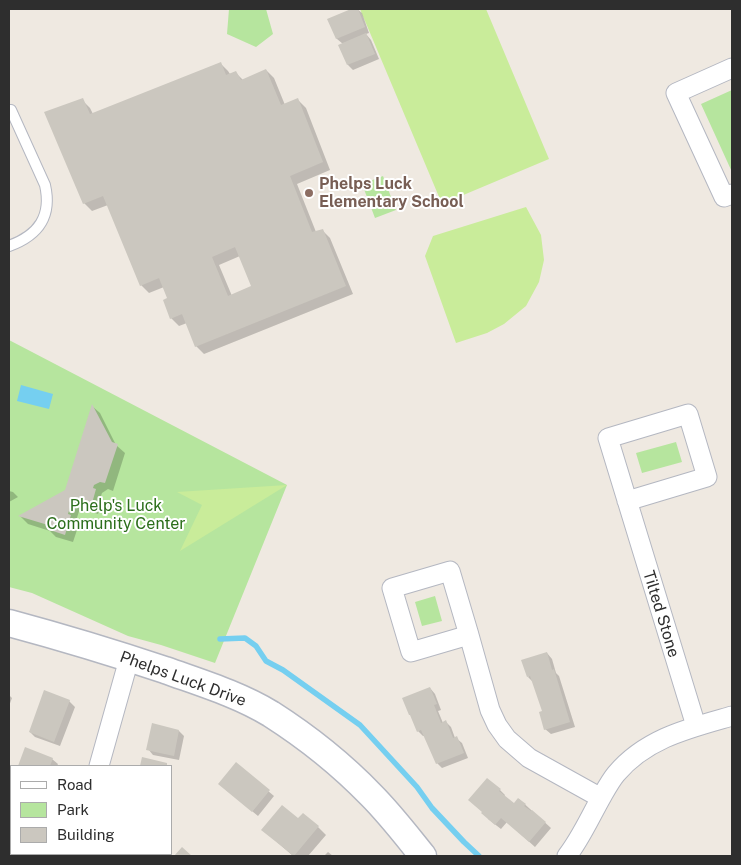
<!DOCTYPE html>
<style>
body{margin:0}
#map{position:relative;width:741px;height:865px;overflow:hidden;background:#efe9e1;font-family:"Public Sans",sans-serif}
canvas{display:block}
.frame{position:absolute;inset:0;border:10px solid #2e2e2e;pointer-events:none}
.legend{position:absolute;left:10px;top:765px;width:162px;height:90px;box-sizing:border-box;background:#fff;border:1px solid #ababab;margin:0;padding:6px 9px;list-style:none;font-size:15px;color:#2e2e2e}
.legend li{display:flex;align-items:center;gap:10px;height:25px}
.legend b{width:25px;border:1px solid #ababab}
</style>
<div id="map">
<canvas width="741" height="865"></canvas>
<div class="frame"></div>
<ul class="legend">
<li><b style="height:6px;background:#fff"></b>Road</li>
<li><b style="height:14px;background:#b6e59e"></b>Park</li>
<li><b style="height:14px;background:#cbc7bf"></b>Building</li>
</ul>
</div>
<script>
const ctx = document.querySelector('canvas').getContext('2d');
ctx.lineJoin = 'round';
function fillPath(path, color) { ctx.fillStyle = color; ctx.fill(path, 'evenodd'); }
function stroke(path, color, width, dash) { ctx.strokeStyle = color; ctx.lineWidth = width; ctx.lineCap = dash ? 'butt' : 'round'; ctx.setLineDash(dash || []); ctx.stroke(path); }
function write(font, color, halo, rows, align = 'center') {
  ctx.font = font + ' "Public Sans",sans-serif'; ctx.lineWidth = 4; ctx.setLineDash([]); ctx.textBaseline = 'middle'; ctx.strokeStyle = halo; ctx.fillStyle = color; for (const [text, x, y, turn = 0] of rows) {
    ctx.save(); ctx.translate(x, y); ctx.rotate((+turn || 0) * Math.PI / 180); ctx.textAlign = isNaN(turn) ? turn : align; if (halo) ctx.strokeText(text, 0, 0); ctx.fillText(text, 0, 0); ctx.restore();
  }
}
fillPath(new Path2D(`
 M 229,9 L 266,9 L 273,34 L 256,47 L 227,34 Z
 M 732,90 L 732,172 L 701,104 Z
 M 383,176 L 396,210 L 375,218 L 362,184 Z
 M 9,340 L 287,485 L 215,663 L 161,645 L 128,636 L 32,593 L 9,587 Z
 M 676,442 L 682,462 L 642,473 L 636,453 Z
 M 435,596 L 442,621 L 422,626 L 415,602 Z`), '#b6e59e');
fillPath(new Path2D(`
 M 360,9 L 486,9 L 549,159 L 442,204 Z
 M 526,207 L 541,235 L 544,260 L 539,282 L 526,306 L 504,324 L 487,333 L 456,343 L 425,256 L 433,236 Z
 M 287,485 L 180,551 L 202,505 L 177,492 Z`), '#c9ec9a');
fillPath(new Path2D(`
 M 21,385 L 53,394 L 49,409 L 17,401 Z`), '#75cff0');
fillPath(new Path2D(`
 M 354,9 L 357,9 L 362,13 L 369,33 L 366,34 L 371,40 L 379,59 L 353,70 L 348,65 L 343,44 L 337,39 L 329,19 Z
 M 220,63 L 228,71 L 230,74 L 235,72 L 243,80 L 266,70 L 274,78 L 285,105 L 298,100 L 306,108 L 330,170 L 297,184 L 316,232 L 322,230 L 330,238 L 353,294 L 204,354 L 196,346 L 187,323 L 179,326 L 171,318 L 169,299 L 164,287 L 149,293 L 141,285 L 108,205 L 92,211 L 84,203 L 82,100 L 90,108 L 93,114 ZM 240,256 L 253,287 L 232,296 L 219,265 Z
 M 92,406 L 100,413 L 116,445 L 125,453 L 113,491 L 108,489 L 102,493 L 101,496 L 103,498 L 98,514 L 80,508 L 76,521 L 79,524 L 73,542 L 56,537 L 50,531 L 28,524 L 20,516 L 66,491 Z
 M 9,491 L 13,492 L 18,497 L 9,502 Z
 M 547,653 L 552,659 L 556,673 L 559,676 L 575,727 L 551,734 L 545,729 L 543,712 L 534,683 L 528,677 Z
 M 430,688 L 435,694 L 441,710 L 438,711 L 443,723 L 446,722 L 451,727 L 455,738 L 456,738 L 462,743 L 468,758 L 442,768 L 437,763 L 425,736 L 423,736 L 418,731 Z
 M 45,692 L 69,701 L 75,707 L 60,746 L 35,737 L 30,732 Z
 M 9,695 L 12,698 L 9,706 Z
 M 153,725 L 179,731 L 184,736 L 179,760 L 153,755 L 148,749 Z
 M 25,749 L 52,759 L 58,764 L 57,766 L 19,766 Z
 M 236,764 L 274,796 L 258,816 L 225,789 Z
 M 487,779 L 500,790 L 505,795 L 504,797 L 514,805 L 519,799 L 551,828 L 535,847 L 507,822 L 501,829 L 488,819 Z
 M 11,814 L 11,844 L 9,836 L 9,815 Z
 M 298,820 L 318,827 L 326,835 L 308,856 L 293,856 L 263,830 Z
 M 328,852 L 333,856 L 324,856 Z
 M 20,854 L 50,854 L 50,856 L 21,856 Z`), '#0003');
stroke(new Path2D(`
 M 220,639 L 245,638 L 256,646 L 266,661 L 283,670 L 360,725 L 417,787 L 432,808 L 464,842 L 479,856`), '#75cff0', 5.5);
fillPath(new Path2D(`
 M 351,9 L 358,9 L 365,27 L 336,39 L 327,19 Z
 M 366,33 L 375,54 L 347,65 L 338,45 Z
 M 221,62 L 226,75 L 236,71 L 241,80 L 266,69 L 281,105 L 298,98 L 323,162 L 290,176 L 312,232 L 323,229 L 346,286 L 195,347 L 182,314 L 170,319 L 163,300 L 167,298 L 159,278 L 140,286 L 103,196 L 83,204 L 44,112 L 83,98 L 90,114 ZM 235,247 L 251,286 L 228,296 L 212,257 Z
 M 92,404 L 112,442 L 118,444 L 105,483 L 100,482 L 94,485 L 93,488 L 96,489 L 91,507 L 72,501 L 68,514 L 71,515 L 65,535 L 47,529 L 48,525 L 18,516 L 65,490 Z
 M 547,652 L 552,670 L 554,669 L 570,722 L 544,730 L 539,712 L 542,711 L 530,676 L 527,677 L 521,660 Z
 M 430,687 L 437,704 L 434,705 L 441,723 L 446,720 L 453,738 L 457,736 L 464,753 L 436,764 L 421,730 L 417,732 L 410,715 L 409,715 L 402,698 Z
 M 44,690 L 70,700 L 54,742 L 29,732 Z
 M 152,723 L 179,730 L 174,756 L 146,750 Z
 M 25,747 L 53,758 L 50,766 L 18,766 Z
 M 142,757 L 167,763 L 167,766 L 140,766 Z
 M 236,762 L 270,790 L 252,812 L 218,784 Z
 M 487,778 L 501,789 L 499,791 L 514,803 L 518,798 L 526,804 L 524,806 L 531,811 L 532,810 L 546,822 L 529,842 L 501,818 L 495,825 L 481,813 L 482,812 L 468,800 Z
 M 282,805 L 298,818 L 303,813 L 319,826 L 294,856 L 261,830 Z
 M 11,813 L 11,843 L 9,844 L 9,814 Z
 M 182,847 L 192,856 L 174,856 Z`), '#cbc7bf');
const lane = new Path2D(`
 M 9,110 L 11,110 L 45,185 C 52,216 39,235 9,246`);
const street = new Path2D(`
 M 732,68 L 676,93 L 724,197 L 732,194
 M 627,501 L 707,477 L 688,414 L 608,438 L 696,726
 M 469,635 L 450,571 L 392,588 L 411,652 L 469,635 L 490,710 L 497,725 L 507,739 L 529,758 L 601,798
 M 99,766 L 129,659
 M 91,854 L 91,856
 M 567,856 C 581,838 590,817 602,796 C 606,789 611,780 616,774 C 646,738 690,728 732,716`);
const secondary = new Path2D(`
 M 9,623 C 61,637 114,653 165,670 C 201,683 238,694 271,714 C 307,737 341,764 371,795 C 390,814 406,835 423,856`);
stroke(lane, '#b4b7c1', 12);
stroke(street, '#b4b7c1', 21);
stroke(secondary, '#b4b7c1', 29);
stroke(lane, '#fff', 10);
stroke(street, '#fff', 19);
stroke(secondary, '#fff', 26);
for (const [x, y, r, color] of [
 [309,193,5,"#8d6e63"]
]) { const dot = new Path2D(); dot.arc(x, y, r, 0, 2 * Math.PI); ctx.fillStyle = color; ctx.fill(dot); stroke(dot, '#fff', 2); }
write('bold 16px', '#785e54', '#fff', [
 ["Phelps Luck",319,184],
 ["Elementary School",319,202]
], 'left');
write('16px', '#2c6e1b', '#fff', [
 ["Phelp's Luck",116,506],
 ["Community Center",116,524]
]);
write('16px', '#2e2e2e', '#fff', [
 ["Tilted Stone",661,614,73],
 ["Phelps Luck Drive",183,679,20]
]);
</script>
